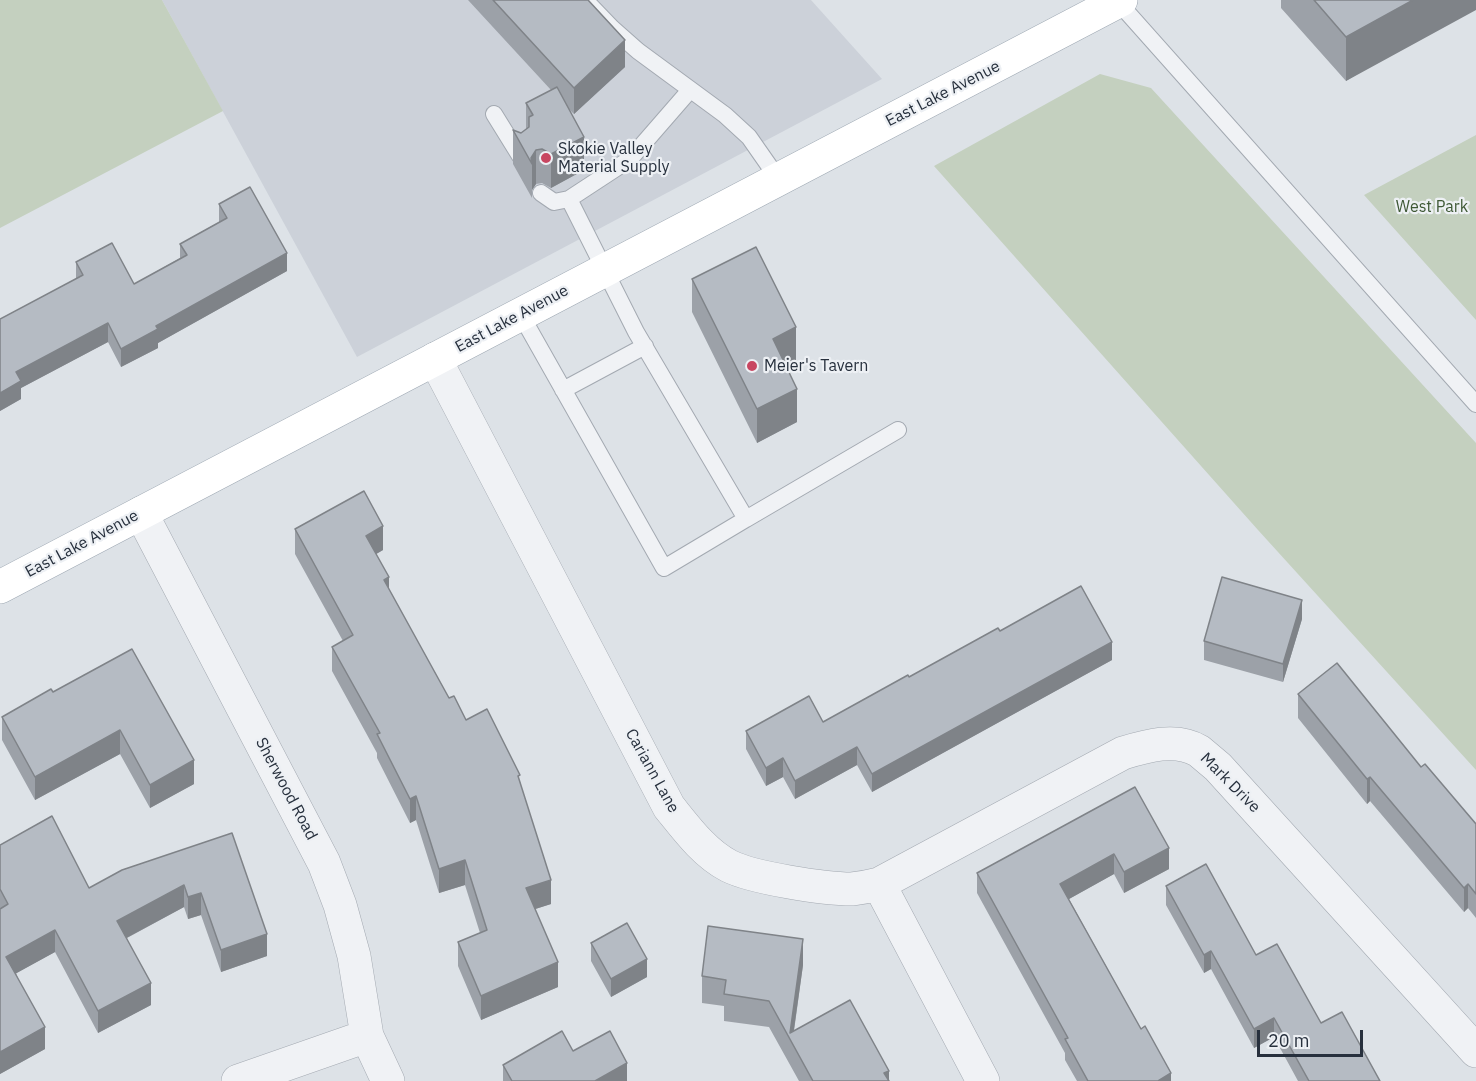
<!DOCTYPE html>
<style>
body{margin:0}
#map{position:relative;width:1476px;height:1081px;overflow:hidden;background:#dde2e7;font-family:"IBM Plex Sans",sans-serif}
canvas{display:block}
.scale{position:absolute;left:1257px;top:1030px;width:106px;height:27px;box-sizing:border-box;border:3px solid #27303d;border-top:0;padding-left:8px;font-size:18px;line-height:21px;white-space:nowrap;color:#27303d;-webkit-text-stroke:4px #edf0f4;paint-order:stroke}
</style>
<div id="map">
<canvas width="1476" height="1081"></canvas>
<div class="scale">20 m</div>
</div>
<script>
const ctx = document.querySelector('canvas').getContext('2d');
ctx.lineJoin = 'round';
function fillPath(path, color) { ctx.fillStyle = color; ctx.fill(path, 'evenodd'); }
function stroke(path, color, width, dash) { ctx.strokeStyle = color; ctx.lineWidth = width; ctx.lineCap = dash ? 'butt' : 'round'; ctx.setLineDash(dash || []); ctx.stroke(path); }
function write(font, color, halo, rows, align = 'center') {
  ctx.font = font + ' "IBM Plex Sans",sans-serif'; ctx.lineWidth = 4.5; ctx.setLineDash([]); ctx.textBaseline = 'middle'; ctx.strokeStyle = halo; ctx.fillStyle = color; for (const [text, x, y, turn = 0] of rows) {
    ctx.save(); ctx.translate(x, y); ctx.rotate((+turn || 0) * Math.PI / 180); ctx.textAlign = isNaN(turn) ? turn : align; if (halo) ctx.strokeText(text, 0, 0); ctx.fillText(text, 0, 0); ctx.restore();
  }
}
fillPath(new Path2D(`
 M 162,0 L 811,0 L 882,79 L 357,357 Z`), '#ccd1d9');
fillPath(new Path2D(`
 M 0,0 L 162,0 L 223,111 L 0,228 Z
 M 1100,74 L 1151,88 L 1476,443 L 1476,770 L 1258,530 L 934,166 Z
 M 1476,135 L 1476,320 L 1364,195 Z`), '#c4d0bf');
const service = new Path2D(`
 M 585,0 L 612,28 L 638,51 L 725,115 L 749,137 L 779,180
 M 1118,2 L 1476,404
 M 494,114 L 520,156
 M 541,193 L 554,202 L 569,199
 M 521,315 L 664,568 L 746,519 L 636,332 L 569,199 L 630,159 L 690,90
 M 563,390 L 645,346
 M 746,519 L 898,430`);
const minor = new Path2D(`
 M 435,359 L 669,807 C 686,828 704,853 729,866 C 753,878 824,889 852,889 C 861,888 871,886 879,884 L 983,1081
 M 141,513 L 324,863 L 340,905 L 354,956 L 367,1036 L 388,1081
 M 879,884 L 1123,753 C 1146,746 1176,737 1199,751 C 1205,756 1212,762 1218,767 L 1476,1051
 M 238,1081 L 367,1036`);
const primary = new Path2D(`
 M 0,587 L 1121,0`);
stroke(service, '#a3a9b1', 18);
stroke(minor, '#a3a9b1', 34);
stroke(primary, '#9da7b2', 34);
stroke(service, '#f0f2f5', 16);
stroke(minor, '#f0f2f5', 33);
stroke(primary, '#fff', 33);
fillPath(new Path2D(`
 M 468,0 L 588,0 L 625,67 L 574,114 L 568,108 L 584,170 L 551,188 L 542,183 L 536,184 L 532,190 L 532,198 L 513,164 L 513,130 L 521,133 L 526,129 L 526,103 L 551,90 Z
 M 1281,0 L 1476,0 L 1346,81 L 1281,8 Z
 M 219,204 L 287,271 L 158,343 L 158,348 L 121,367 L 108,342 L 21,388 L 21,399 L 0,411 L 0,319 L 76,279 L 76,262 L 134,284 L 180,258 L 180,244 L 219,222 Z
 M 692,279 L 796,361 L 786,366 L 797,422 L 757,443 L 692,312 Z
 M 295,529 L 383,550 L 376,554 L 389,590 L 449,698 L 466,720 L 520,782 L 551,904 L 535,909 L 558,987 L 481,1020 L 458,966 L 458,942 L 480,933 L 465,885 L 439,893 L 416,820 L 410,823 L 377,758 L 377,753 L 332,671 L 332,647 L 343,641 L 295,554 Z
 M 1302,619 L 1283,682 L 1204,660 L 1204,641 Z
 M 1000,631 L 1112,660 L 872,792 L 857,765 L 795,799 L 783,777 L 766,786 L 746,749 L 746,731 L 823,722 L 909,677 Z
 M 53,692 L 194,760 L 194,784 L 150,808 L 120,754 L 35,800 L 2,740 L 2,717 Z
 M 1298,694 L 1421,767 L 1476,824 L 1476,918 L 1468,908 L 1464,912 L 1370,801 L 1367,804 L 1298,718 Z
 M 1135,787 L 1169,869 L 1124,893 L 1114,874 L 1069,899 L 1141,1029 L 1171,1081 L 1077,1081 L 1065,1060 L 1065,1053 L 977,893 L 977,873 Z
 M 232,833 L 267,956 L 221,972 L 201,915 L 188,919 L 184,907 L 127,938 L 151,1005 L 98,1033 L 55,952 L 16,973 L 45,1049 L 0,1074 L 0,845 L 89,888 Z
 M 1166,886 L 1256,955 L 1321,1023 L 1380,1081 L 1298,1081 L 1274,1037 L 1254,1048 L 1211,969 L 1204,973 L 1166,905 Z
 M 591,943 L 647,977 L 611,997 L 591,961 Z
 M 803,965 L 794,1031 L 889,1081 L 799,1081 L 769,1027 L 724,1021 L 724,1006 L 702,1003 L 702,976 Z
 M 573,1051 L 627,1081 L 503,1081 L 503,1065 Z`), '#9ca1a8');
fillPath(new Path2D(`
 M 1413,0 L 1476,0 L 1476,10 L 1346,81 L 1346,37 Z
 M 625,40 L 625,67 L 574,114 L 574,88 Z
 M 584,137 L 584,170 L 551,188 L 551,154 Z
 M 536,150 L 536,184 L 532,190 L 532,164 L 531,158 Z
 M 287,253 L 287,271 L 158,343 L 158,348 L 121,367 L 121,349 L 156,326 Z
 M 108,323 L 108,342 L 21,388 L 21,399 L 0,411 L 0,393 L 16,372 Z
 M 796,327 L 796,361 L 773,372 L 773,339 Z
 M 797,389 L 797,422 L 757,443 L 757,409 Z
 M 383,526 L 383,550 L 366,560 L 366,536 Z
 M 389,577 L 389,602 L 384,580 Z
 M 1302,600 L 1302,619 L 1283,682 L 1283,664 Z
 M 1112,642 L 1112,660 L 872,792 L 872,774 Z
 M 120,730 L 120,754 L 35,800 L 35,777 Z
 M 857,747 L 857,765 L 795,799 L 795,781 Z
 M 783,758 L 783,777 L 766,786 L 766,768 Z
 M 194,760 L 194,784 L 150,808 L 150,785 Z
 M 1370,777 L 1370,801 L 1367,804 L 1367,779 Z
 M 416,796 L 416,820 L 410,823 L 410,799 Z
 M 1169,848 L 1169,869 L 1124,893 L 1124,872 Z
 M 1114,854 L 1114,874 L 1060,904 L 1060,884 Z
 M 465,860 L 465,885 L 439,893 L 439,869 Z
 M 551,880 L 551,904 L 526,912 L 526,888 Z
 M 1468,884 L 1468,908 L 1464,912 L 1464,888 Z
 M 184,885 L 184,907 L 117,943 L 117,921 Z
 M 201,893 L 201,915 L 188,919 L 188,897 Z
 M 55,930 L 55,952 L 6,979 L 6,957 Z
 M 267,934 L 267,956 L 221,972 L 221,950 Z
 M 803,939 L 803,965 L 792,1043 L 790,1033 Z
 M 1211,951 L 1211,969 L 1204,973 L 1204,955 Z
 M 647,959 L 647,977 L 611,997 L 611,979 Z
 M 558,962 L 558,987 L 481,1020 L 481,996 Z
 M 151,983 L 151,1005 L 98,1033 L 98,1011 Z
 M 1274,1018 L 1274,1037 L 1254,1048 L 1254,1029 Z
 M 45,1027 L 45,1049 L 0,1074 L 0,1052 Z
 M 627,1063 L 627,1081 L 595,1081 Z
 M 889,1071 L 889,1081 L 884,1081 L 884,1073 Z
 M 1171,1073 L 1171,1081 L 1158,1081 Z`), '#7f8388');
const building = new Path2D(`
 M 493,0 L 588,0 L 625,40 L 574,88 Z
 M 1314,0 L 1413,0 L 1346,37 Z
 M 557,87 L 584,137 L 551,154 L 542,149 L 536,150 L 531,158 L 532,164 L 513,130 L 521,133 L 529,127 L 529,117 L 533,115 L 526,103 Z
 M 250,187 L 287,253 L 156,326 L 158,329 L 121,349 L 108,323 L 16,372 L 21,381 L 0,393 L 0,319 L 83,275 L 76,262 L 112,243 L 134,284 L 187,255 L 180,244 L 227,218 L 219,204 Z
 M 756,247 L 796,327 L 773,339 L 797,389 L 757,409 L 692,279 Z
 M 364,491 L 383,526 L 366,536 L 389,577 L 384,580 L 449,698 L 454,696 L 466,720 L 487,709 L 520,775 L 518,776 L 551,880 L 526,888 L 558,962 L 481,996 L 458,942 L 487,930 L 465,860 L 439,869 L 416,796 L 410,799 L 377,734 L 380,733 L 332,647 L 353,635 L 295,529 Z
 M 1222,577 L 1302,600 L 1283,664 L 1204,641 Z
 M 1081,586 L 1112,642 L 872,774 L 857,747 L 795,781 L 783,758 L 766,768 L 746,731 L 809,696 L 823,722 L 908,675 L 909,677 L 998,628 L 1000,631 Z
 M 132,649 L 194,760 L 150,785 L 120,730 L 35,777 L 2,717 L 51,689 L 53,692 Z
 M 1337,663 L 1421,767 L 1425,764 L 1476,824 L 1476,894 L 1468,884 L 1464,888 L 1370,777 L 1367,779 L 1298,694 Z
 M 1135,787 L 1169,848 L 1124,872 L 1114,854 L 1060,884 L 1141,1029 L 1145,1026 L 1171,1073 L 1158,1081 L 1088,1081 L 1065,1039 L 1068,1038 L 977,873 Z
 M 52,816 L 89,888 L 122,870 L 232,833 L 267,934 L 221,950 L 201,893 L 188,897 L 184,885 L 117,921 L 151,983 L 98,1011 L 55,930 L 6,957 L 45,1027 L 0,1052 L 0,909 L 8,904 L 0,889 L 0,845 Z
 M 1206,864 L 1256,955 L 1277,944 L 1321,1023 L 1342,1012 L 1380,1081 L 1309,1081 L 1274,1018 L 1254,1029 L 1211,951 L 1204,955 L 1166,886 Z
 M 627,923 L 647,959 L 611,979 L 591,943 Z
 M 708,926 L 803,939 L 790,1033 L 850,1000 L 889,1071 L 884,1073 L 889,1081 L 813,1081 L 769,1001 L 724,994 L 726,980 L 702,976 Z
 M 562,1031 L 573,1051 L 610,1031 L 627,1063 L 595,1081 L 512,1081 L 503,1065 Z`);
fillPath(building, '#b5bbc3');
stroke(building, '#7f8388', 1.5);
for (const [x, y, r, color] of [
 [546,158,6,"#c84661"],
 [752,366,6,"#c84661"]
]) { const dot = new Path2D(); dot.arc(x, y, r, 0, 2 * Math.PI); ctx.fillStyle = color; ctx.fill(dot); stroke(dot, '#edf0f4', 2); }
write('16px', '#27303d', '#edf0f4', [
 ["East Lake Avenue",943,94,-27],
 ["East Lake Avenue",512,319,-28],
 ["East Lake Avenue",82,544,-28],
 ["Cariann Lane",652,771,61],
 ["Mark Drive",1230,783,45],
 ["Sherwood Road",286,789,62]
]);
write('16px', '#27303d', '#edf0f4', [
 ["Skokie Valley",558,149],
 ["Material Supply",558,167],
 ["Meier's Tavern",764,366]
], 'left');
write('16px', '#3e5835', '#edf0f4', [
 ["West Park",1432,207]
]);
</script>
